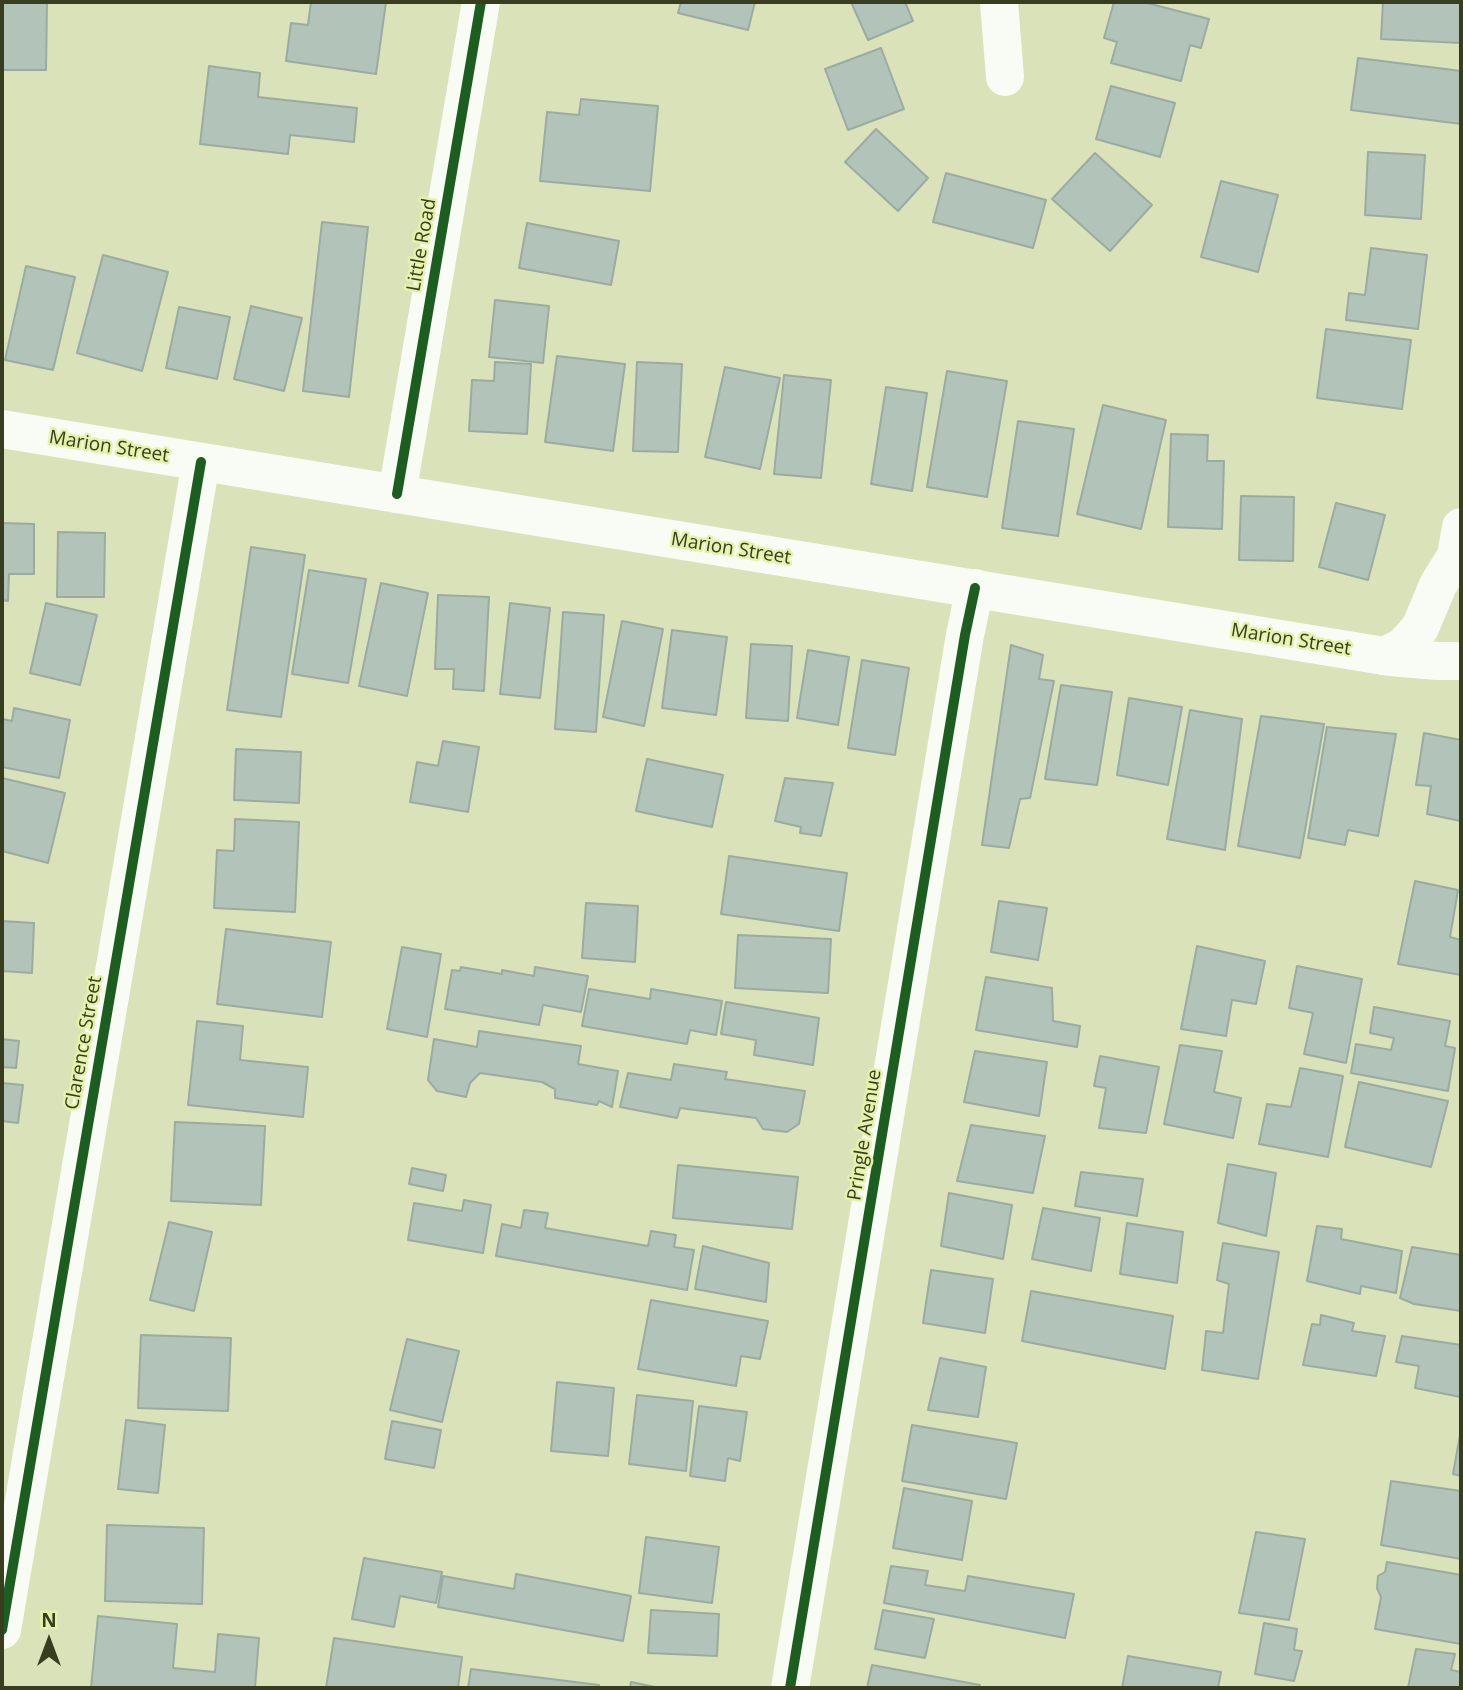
<!DOCTYPE html>
<style>
body{margin:0}
#map{position:relative;width:1463px;height:1690px;overflow:hidden;background:#dae2ba;font-family:"Open Sans",sans-serif}
canvas{display:block}
.frame{position:absolute;inset:0;border:4px solid #383d20;pointer-events:none}
.north{position:absolute;left:14px;top:1606px;width:70px;height:70px;-webkit-text-stroke:5px #e5f2aa;paint-order:stroke;rotate:0deg;font-size:19px;font-weight:700;line-height:28px;text-align:center;color:#383d20}
.north::after{content:'';display:block;margin:auto;width:24px;height:32px;background:#383d20;clip-path:polygon(50% 0,100% 100%,50% 72%,0 100%)}
</style>
<div id="map">
<canvas width="1463" height="1690"></canvas>
<div class="frame"></div>
<div class="north">N</div>
</div>
<script>
const ctx = document.querySelector('canvas').getContext('2d');
ctx.lineJoin = 'round';
function fillPath(path, color) { ctx.fillStyle = color; ctx.fill(path, 'evenodd'); }
function stroke(path, color, width, dash) { ctx.strokeStyle = color; ctx.lineWidth = width; ctx.lineCap = dash ? 'butt' : 'round'; ctx.setLineDash(dash || []); ctx.stroke(path); }
function write(font, color, halo, rows, align = 'center') {
  ctx.font = font + ' "Open Sans",sans-serif'; ctx.lineWidth = 5; ctx.setLineDash([]); ctx.textBaseline = 'middle'; ctx.strokeStyle = halo; ctx.fillStyle = color; for (const [text, x, y, turn = 0] of rows) {
    ctx.save(); ctx.translate(x, y); ctx.rotate((+turn || 0) * Math.PI / 180); ctx.textAlign = isNaN(turn) ? turn : align; if (halo) ctx.strokeText(text, 0, 0); ctx.fillText(text, 0, 0); ctx.restore();
  }
}
const building = new Path2D(`
 M 2,2 L 47,2 L 46,70 L 2,70 Z
 M 311,2 L 386,2 L 376,74 L 286,61 L 291,23 L 308,25 Z
 M 681,2 L 755,2 L 748,30 L 678,13 Z
 M 851,2 L 905,2 L 913,21 L 868,40 Z
 M 1114,2 L 1143,2 L 1209,19 L 1201,48 L 1190,45 L 1181,81 L 1111,63 L 1117,42 L 1104,38 Z
 M 1383,2 L 1461,2 L 1461,43 L 1381,39 Z
 M 881,48 L 904,109 L 848,130 L 825,69 Z
 M 1358,58 L 1461,71 L 1461,124 L 1351,110 Z
 M 209,66 L 260,73 L 258,97 L 357,108 L 354,142 L 290,135 L 288,154 L 200,144 Z
 M 1111,86 L 1175,103 L 1160,157 L 1096,139 Z
 M 581,99 L 658,106 L 650,191 L 540,181 L 547,112 L 579,115 Z
 M 876,129 L 928,178 L 898,211 L 845,162 Z
 M 1368,152 L 1425,155 L 1421,219 L 1365,215 Z
 M 1095,153 L 1152,205 L 1110,251 L 1052,199 Z
 M 946,173 L 1046,200 L 1033,248 L 933,222 Z
 M 1221,181 L 1278,195 L 1258,272 L 1201,257 Z
 M 322,222 L 368,227 L 349,397 L 303,391 Z
 M 527,223 L 619,241 L 611,285 L 519,268 Z
 M 1371,248 L 1427,255 L 1418,329 L 1346,320 L 1349,293 L 1365,295 Z
 M 103,255 L 168,272 L 142,371 L 77,353 Z
 M 26,266 L 75,277 L 53,370 L 5,360 Z
 M 495,300 L 549,306 L 543,363 L 489,357 Z
 M 251,306 L 302,318 L 284,391 L 234,379 Z
 M 179,307 L 230,317 L 217,379 L 166,368 Z
 M 1326,329 L 1411,340 L 1402,409 L 1317,398 Z
 M 557,356 L 625,364 L 613,451 L 545,442 Z
 M 495,362 L 531,364 L 527,434 L 469,431 L 472,380 L 494,381 Z
 M 637,362 L 682,364 L 678,452 L 633,451 Z
 M 725,367 L 780,378 L 760,469 L 705,457 Z
 M 947,371 L 1007,381 L 987,497 L 927,487 Z
 M 784,375 L 831,380 L 821,478 L 774,474 Z
 M 886,387 L 927,393 L 912,491 L 871,484 Z
 M 1103,405 L 1166,420 L 1141,529 L 1077,514 Z
 M 1018,421 L 1074,429 L 1058,536 L 1002,528 Z
 M 1171,434 L 1208,435 L 1207,461 L 1224,461 L 1222,529 L 1168,527 Z
 M 1241,496 L 1294,497 L 1293,561 L 1239,560 Z
 M 1336,503 L 1385,515 L 1368,580 L 1319,567 Z
 M 2,523 L 34,524 L 34,574 L 9,574 L 8,601 L 2,600 Z
 M 58,532 L 105,533 L 104,597 L 57,597 Z
 M 251,547 L 305,555 L 281,717 L 227,710 Z
 M 309,570 L 366,579 L 348,683 L 292,674 Z
 M 381,583 L 428,593 L 407,696 L 359,686 Z
 M 438,595 L 489,597 L 484,691 L 453,689 L 454,669 L 435,669 Z
 M 46,603 L 97,615 L 80,685 L 30,673 Z
 M 510,603 L 550,608 L 540,698 L 500,694 Z
 M 563,612 L 604,615 L 596,732 L 555,729 Z
 M 622,621 L 663,629 L 644,726 L 603,717 Z
 M 672,630 L 727,637 L 716,715 L 662,708 Z
 M 751,644 L 792,646 L 788,721 L 746,718 Z
 M 1011,645 L 1043,655 L 1039,679 L 1054,681 L 1030,798 L 1020,799 L 1009,848 L 982,845 Z
 M 808,650 L 849,657 L 838,725 L 797,718 Z
 M 862,660 L 909,668 L 895,755 L 848,748 Z
 M 1061,685 L 1112,692 L 1097,785 L 1045,779 Z
 M 1129,698 L 1182,707 L 1168,785 L 1117,775 Z
 M 14,708 L 70,720 L 59,778 L 2,767 L 2,719 L 12,721 Z
 M 1190,710 L 1242,719 L 1225,850 L 1167,839 Z
 M 1261,716 L 1324,724 L 1300,858 L 1238,846 Z
 M 1327,727 L 1396,734 L 1378,836 L 1348,830 L 1345,845 L 1308,838 Z
 M 1424,733 L 1461,740 L 1461,821 L 1427,814 L 1431,786 L 1416,785 Z
 M 443,741 L 479,747 L 468,812 L 410,802 L 417,762 L 438,766 Z
 M 236,749 L 301,752 L 299,803 L 234,800 Z
 M 647,759 L 723,775 L 712,827 L 636,811 Z
 M 2,778 L 65,793 L 48,863 L 2,851 Z
 M 785,778 L 833,783 L 821,836 L 800,833 L 801,827 L 775,821 Z
 M 235,819 L 299,822 L 295,912 L 214,908 L 217,850 L 234,851 Z
 M 729,856 L 847,873 L 839,931 L 721,914 Z
 M 1415,881 L 1458,890 L 1450,937 L 1461,940 L 1461,975 L 1398,964 Z
 M 999,901 L 1047,908 L 1038,960 L 991,952 Z
 M 586,903 L 638,906 L 635,962 L 582,958 Z
 M 2,921 L 34,923 L 32,973 L 2,971 Z
 M 226,929 L 331,942 L 322,1017 L 217,1004 Z
 M 738,935 L 831,939 L 828,993 L 735,988 Z
 M 1197,946 L 1265,961 L 1256,1004 L 1232,1000 L 1226,1036 L 1181,1029 Z
 M 402,947 L 441,954 L 427,1037 L 387,1029 Z
 M 1297,966 L 1362,979 L 1346,1063 L 1304,1054 L 1313,1013 L 1289,1008 Z
 M 461,967 L 502,974 L 502,970 L 534,976 L 535,967 L 588,976 L 581,1012 L 543,1005 L 539,1025 L 445,1009 L 452,970 L 460,971 Z
 M 986,977 L 1052,988 L 1053,1021 L 1080,1026 L 1077,1047 L 976,1030 Z
 M 589,989 L 650,999 L 651,989 L 722,1001 L 716,1035 L 690,1030 L 687,1044 L 582,1026 Z
 M 726,1002 L 819,1018 L 813,1065 L 754,1055 L 756,1040 L 721,1034 Z
 M 1374,1007 L 1450,1021 L 1445,1046 L 1455,1048 L 1448,1091 L 1351,1073 L 1356,1044 L 1391,1050 L 1394,1038 L 1370,1033 Z
 M 197,1021 L 243,1026 L 240,1060 L 308,1067 L 303,1117 L 188,1105 Z
 M 479,1031 L 581,1046 L 578,1064 L 618,1071 L 612,1107 L 599,1101 L 597,1105 L 555,1098 L 555,1089 L 542,1082 L 480,1073 L 470,1083 L 466,1097 L 437,1091 L 428,1080 L 434,1039 L 477,1047 Z
 M 2,1039 L 19,1041 L 16,1068 L 2,1067 Z
 M 1180,1045 L 1222,1051 L 1214,1092 L 1241,1098 L 1233,1138 L 1164,1124 Z
 M 975,1051 L 1047,1062 L 1039,1116 L 964,1102 Z
 M 1100,1056 L 1159,1067 L 1146,1133 L 1099,1128 L 1106,1088 L 1094,1086 Z
 M 674,1064 L 727,1072 L 725,1079 L 805,1091 L 799,1124 L 787,1132 L 763,1129 L 756,1118 L 680,1108 L 677,1118 L 620,1107 L 628,1073 L 671,1080 Z
 M 1300,1068 L 1343,1076 L 1328,1157 L 1259,1144 L 1267,1104 L 1291,1107 Z
 M 1359,1082 L 1448,1101 L 1431,1167 L 1345,1147 Z
 M 2,1083 L 23,1085 L 18,1123 L 2,1121 Z
 M 175,1122 L 265,1126 L 261,1205 L 171,1201 Z
 M 971,1125 L 1045,1136 L 1033,1193 L 957,1181 Z
 M 1228,1164 L 1276,1173 L 1266,1236 L 1218,1223 Z
 M 678,1165 L 798,1177 L 792,1229 L 673,1218 Z
 M 412,1168 L 446,1175 L 443,1191 L 409,1184 Z
 M 1081,1172 L 1143,1179 L 1137,1216 L 1075,1206 Z
 M 949,1193 L 1012,1205 L 1003,1259 L 941,1246 Z
 M 464,1200 L 491,1205 L 483,1253 L 408,1240 L 414,1203 L 462,1211 Z
 M 1043,1208 L 1100,1218 L 1091,1271 L 1032,1259 Z
 M 524,1210 L 548,1213 L 545,1228 L 648,1246 L 651,1231 L 676,1235 L 674,1247 L 694,1250 L 687,1290 L 496,1256 L 502,1224 L 521,1228 Z
 M 169,1222 L 212,1232 L 194,1311 L 150,1300 Z
 M 1127,1223 L 1183,1232 L 1177,1283 L 1120,1274 Z
 M 1317,1226 L 1342,1229 L 1341,1239 L 1402,1251 L 1396,1293 L 1361,1286 L 1360,1294 L 1307,1281 Z
 M 1223,1243 L 1279,1252 L 1258,1379 L 1202,1370 L 1206,1331 L 1223,1333 L 1229,1284 L 1217,1280 Z
 M 703,1246 L 769,1263 L 766,1302 L 695,1289 Z
 M 1412,1247 L 1461,1255 L 1461,1311 L 1414,1304 L 1400,1298 Z
 M 931,1270 L 993,1279 L 985,1333 L 923,1323 Z
 M 1031,1291 L 1173,1316 L 1165,1369 L 1022,1341 Z
 M 651,1300 L 768,1321 L 760,1359 L 741,1356 L 736,1386 L 638,1369 Z
 M 1321,1315 L 1354,1323 L 1352,1331 L 1385,1336 L 1376,1376 L 1303,1365 L 1312,1324 L 1320,1325 Z
 M 141,1335 L 231,1338 L 228,1411 L 138,1408 Z
 M 1402,1336 L 1461,1345 L 1461,1397 L 1415,1388 L 1419,1366 L 1396,1362 Z
 M 407,1339 L 459,1351 L 442,1422 L 390,1410 Z
 M 940,1358 L 986,1367 L 978,1417 L 928,1410 Z
 M 557,1382 L 614,1388 L 608,1456 L 551,1451 Z
 M 637,1395 L 693,1401 L 686,1471 L 629,1464 Z
 M 699,1406 L 747,1412 L 740,1461 L 728,1458 L 725,1481 L 690,1476 Z
 M 126,1420 L 165,1425 L 158,1493 L 118,1489 Z
 M 392,1421 L 441,1430 L 434,1468 L 385,1459 Z
 M 912,1425 L 1017,1443 L 1006,1499 L 902,1481 Z
 M 1461,1429 L 1461,1476 L 1453,1474 Z
 M 1391,1481 L 1461,1491 L 1461,1559 L 1381,1545 Z
 M 904,1488 L 972,1501 L 962,1560 L 893,1548 Z
 M 107,1525 L 204,1528 L 202,1604 L 105,1601 Z
 M 1256,1532 L 1305,1539 L 1289,1620 L 1239,1613 Z
 M 646,1537 L 719,1547 L 712,1603 L 639,1593 Z
 M 364,1558 L 442,1572 L 436,1603 L 400,1596 L 394,1627 L 352,1619 Z
 M 1387,1562 L 1461,1575 L 1461,1644 L 1375,1629 L 1381,1597 L 1377,1588 L 1378,1576 L 1385,1572 Z
 M 891,1566 L 928,1571 L 925,1585 L 965,1591 L 968,1576 L 1074,1594 L 1065,1638 L 884,1603 Z
 M 516,1574 L 631,1596 L 623,1641 L 438,1607 L 443,1576 L 514,1589 Z
 M 651,1610 L 719,1614 L 717,1656 L 648,1653 Z
 M 883,1610 L 934,1619 L 925,1658 L 875,1649 Z
 M 98,1616 L 177,1624 L 173,1668 L 215,1672 L 218,1634 L 259,1638 L 255,1688 L 91,1688 Z
 M 1264,1623 L 1297,1629 L 1294,1650 L 1302,1651 L 1294,1681 L 1255,1674 Z
 M 334,1638 L 462,1657 L 458,1688 L 326,1688 Z
 M 1416,1649 L 1455,1654 L 1451,1670 L 1461,1672 L 1461,1688 L 1408,1688 Z
 M 1128,1656 L 1221,1672 L 1218,1688 L 1122,1688 Z
 M 872,1665 L 980,1685 L 980,1688 L 867,1688 Z
 M 471,1669 L 599,1685 L 599,1688 L 468,1688 Z
 M 631,1682 L 660,1688 L 630,1688 Z`);
fillPath(building, '#b2c3b9');
stroke(building, '#9aaca1', 2);
stroke(new Path2D(`
 M 999,2 L 1005,77
 M 397,494 L 481,2
 M 1384,656 L 1403,647 L 1420,628 L 1438,585 L 1456,556 L 1461,527
 M 2,1630 L 201,462
 M 790,1688 L 965,635 L 975,588`), '#f9fbf5', 38);
stroke(new Path2D(`
 M 2,429 L 1390,657 L 1438,661 L 1461,661`), '#f9fbf5', 38);
stroke(new Path2D(`
 M 397,494 L 481,2
 M 2,1630 L 201,462
 M 790,1688 L 965,635 L 975,588`), '#1b5e20', 10);
write('19px', '#383d20', '#e5f2aa', [
 ["Little Road",422,245,-80],
 ["Marion Street",109,447,9],
 ["Marion Street",731,549,9],
 ["Marion Street",1291,640,9],
 ["Clarence Street",84,1043,-80],
 ["Pringle Avenue",865,1135,-81]
]);
</script>
